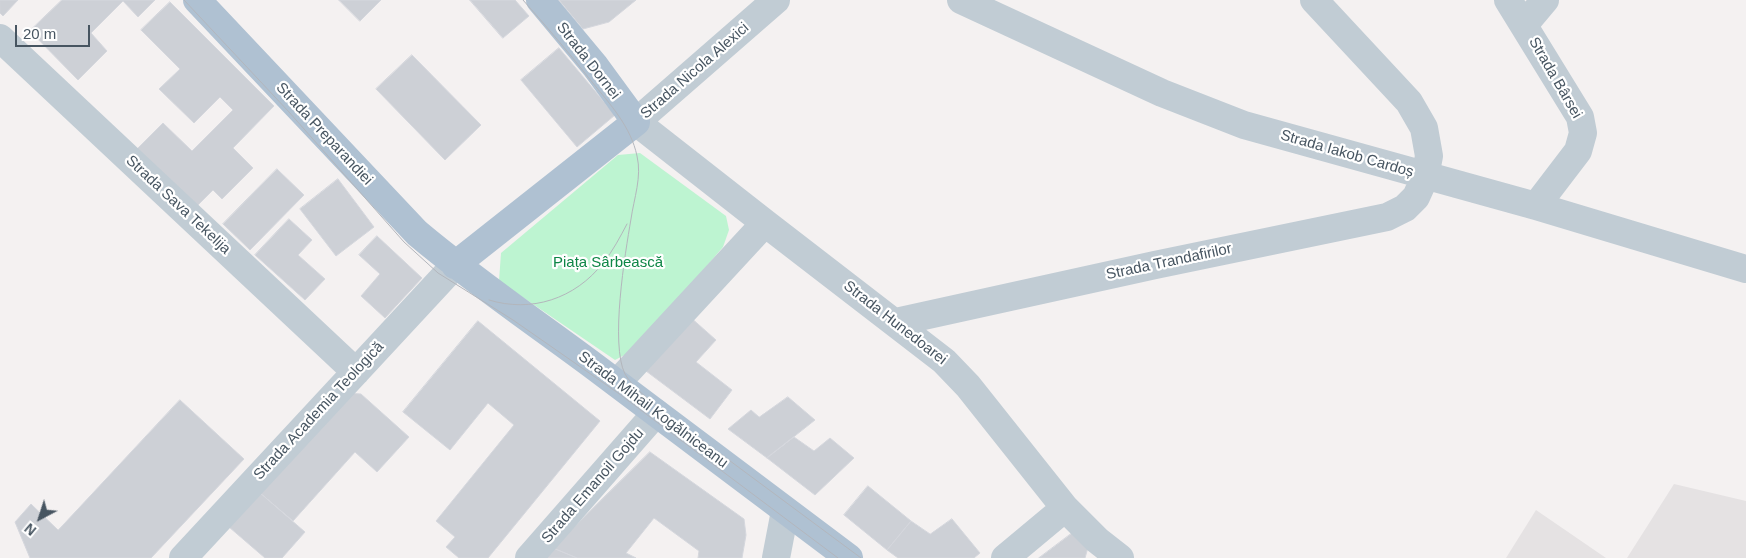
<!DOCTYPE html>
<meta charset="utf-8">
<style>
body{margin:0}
#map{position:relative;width:1746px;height:558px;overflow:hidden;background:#f4f1f1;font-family:Arial,sans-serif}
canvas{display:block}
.north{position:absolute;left:15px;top:493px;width:50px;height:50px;-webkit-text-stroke:4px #fff;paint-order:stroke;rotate:220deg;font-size:14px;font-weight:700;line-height:20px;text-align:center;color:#475561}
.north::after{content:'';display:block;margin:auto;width:18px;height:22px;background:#475561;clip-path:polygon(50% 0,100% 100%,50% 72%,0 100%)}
.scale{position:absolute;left:15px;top:25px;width:75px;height:22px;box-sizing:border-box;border:2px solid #475561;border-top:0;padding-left:6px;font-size:15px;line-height:18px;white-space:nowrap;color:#475561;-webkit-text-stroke:4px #fff;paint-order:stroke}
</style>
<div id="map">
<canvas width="1746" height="558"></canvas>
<div class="north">N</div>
<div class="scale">20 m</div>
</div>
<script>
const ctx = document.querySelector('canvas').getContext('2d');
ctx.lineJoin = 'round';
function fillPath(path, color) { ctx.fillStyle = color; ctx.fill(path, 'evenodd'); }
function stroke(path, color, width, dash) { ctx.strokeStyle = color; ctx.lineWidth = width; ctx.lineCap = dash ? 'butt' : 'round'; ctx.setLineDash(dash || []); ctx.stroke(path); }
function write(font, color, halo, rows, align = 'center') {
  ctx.font = font + ' Arial,sans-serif'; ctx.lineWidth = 4.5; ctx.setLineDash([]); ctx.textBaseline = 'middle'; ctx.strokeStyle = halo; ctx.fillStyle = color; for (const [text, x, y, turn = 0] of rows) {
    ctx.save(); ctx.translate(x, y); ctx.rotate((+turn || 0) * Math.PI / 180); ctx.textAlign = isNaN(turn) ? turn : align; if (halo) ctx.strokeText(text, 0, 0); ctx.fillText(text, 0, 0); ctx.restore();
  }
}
fillPath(new Path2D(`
 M 1674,484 L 1746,501 L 1746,558 L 1627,558 Z
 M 1536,510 L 1606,558 L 1506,558 Z`), '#e5e2e3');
fillPath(new Path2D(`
 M 640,153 L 726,216 L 729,230 L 723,247 L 636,349 L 615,360 L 499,281 L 501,253 L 618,155 Z`), '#bdf4d1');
const building = new Path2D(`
 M 0,0 L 18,0 L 3,16 L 0,13 Z
 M 62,0 L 155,0 L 138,17 L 123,1 L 91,33 L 107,51 L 78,80 L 30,31 Z
 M 339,0 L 381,0 L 360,21 Z
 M 470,0 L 515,0 L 529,16 L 503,38 Z
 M 559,0 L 636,0 L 609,22 L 583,29 Z
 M 170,2 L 274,106 L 233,148 L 253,168 L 222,199 L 213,190 L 195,208 L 136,150 L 163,123 L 192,151 L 233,110 L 220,97 L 194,123 L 159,89 L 180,69 L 141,30 Z
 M 559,48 L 615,115 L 577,147 L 521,80 Z
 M 412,55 L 481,125 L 445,160 L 376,89 Z
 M 277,169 L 304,195 L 250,250 L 223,224 Z
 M 338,179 L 374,227 L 336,256 L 300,209 Z
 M 289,219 L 312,240 L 298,255 L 325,279 L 305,300 L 255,255 Z
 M 377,236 L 422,278 L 385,318 L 361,296 L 380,274 L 359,255 Z
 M 689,316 L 716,340 L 696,362 L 732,390 L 710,419 L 646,371 Z
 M 478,321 L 600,421 L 488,558 L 459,558 L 446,547 L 455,537 L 436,521 L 514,425 L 488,403 L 450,450 L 403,412 Z
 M 346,393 L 361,394 L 409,437 L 377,472 L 355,452 L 293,521 L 259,492 Z
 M 788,397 L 815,420 L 767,458 L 728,429 L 751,410 L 759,417 Z
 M 180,400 L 244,459 L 151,558 L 30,558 L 15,522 L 31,504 L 58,530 Z
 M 794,437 L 814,451 L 830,438 L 854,458 L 815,495 L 767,458 Z
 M 650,452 L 744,519 L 746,535 L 742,558 L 698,558 L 699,551 L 654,518 L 626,553 L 636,558 L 577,558 L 553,548 Z
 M 868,486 L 911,521 L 887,550 L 844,515 Z
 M 259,492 L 305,532 L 282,558 L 265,558 L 229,527 Z
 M 952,519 L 980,553 L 974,558 L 898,558 L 887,550 L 911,521 L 930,534 Z
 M 1075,531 L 1089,544 L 1085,558 L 1039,558 Z
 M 553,548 L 577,558 L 544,558 Z`);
fillPath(building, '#cdd0d6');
stroke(building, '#d5d7dd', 1);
stroke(new Path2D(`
 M 776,0 L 636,122 L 765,223 L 944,361 L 968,386 L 1065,508 L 1097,540 L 1120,558
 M 961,0 L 1162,93 L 1244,125 L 1536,206 L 1746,269
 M 1508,0 L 1580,117 L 1583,133 L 1578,151 L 1536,206
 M 1524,25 L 1545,0
 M 0,38 L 356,372
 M 896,322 L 1155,265 L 1387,217 L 1405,208 L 1416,197 L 1425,177 L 1429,156 L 1424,128 L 1409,102 L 1314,0
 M 617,383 L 765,223
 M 183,558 L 455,265
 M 529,558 L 656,413
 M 776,558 L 785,511
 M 1005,558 L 1065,508`), '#c1ccd4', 28);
stroke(new Path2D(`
 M 197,0 L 417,233 C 474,281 536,323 595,367 C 680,430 764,495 849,558
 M 455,265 L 636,122 L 595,66 L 540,0`), '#afc1d2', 28);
stroke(new Path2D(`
 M 184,0 L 289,112 L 404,242 L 438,273 L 513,320 L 618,393 L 838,558
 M 523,0 C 547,27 570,54 592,82 C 610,104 631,127 637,156 C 642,177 634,198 631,219 C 625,254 610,344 625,374 C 633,388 648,398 660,409 L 861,558
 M 489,300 C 531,313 575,299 603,263 C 613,251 620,237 627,224`), '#b3b6bc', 1);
write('15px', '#475561', '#fff', [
 ["Strada Dornei",588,61,52],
 ["Strada Nicola Alexici",695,71,-41],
 ["Strada Bârsei",1555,78,60],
 ["Strada Preparandiei",324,134,47],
 ["Strada Iakob Cardoș",1347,154,16],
 ["Strada Sava Tekelija",178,205,43],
 ["Strada Trandafirilor",1169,262,-12],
 ["Strada Hunedoarei",895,323,38],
 ["Strada Mihail Kogălniceanu",653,410,37],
 ["Strada Academia Teologică",319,411,-47],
 ["Strada Emanoil Gojdu",593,486,-49]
]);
write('15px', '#0e8646', '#fff', [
 ["Piața Sârbească",608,263]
]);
</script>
